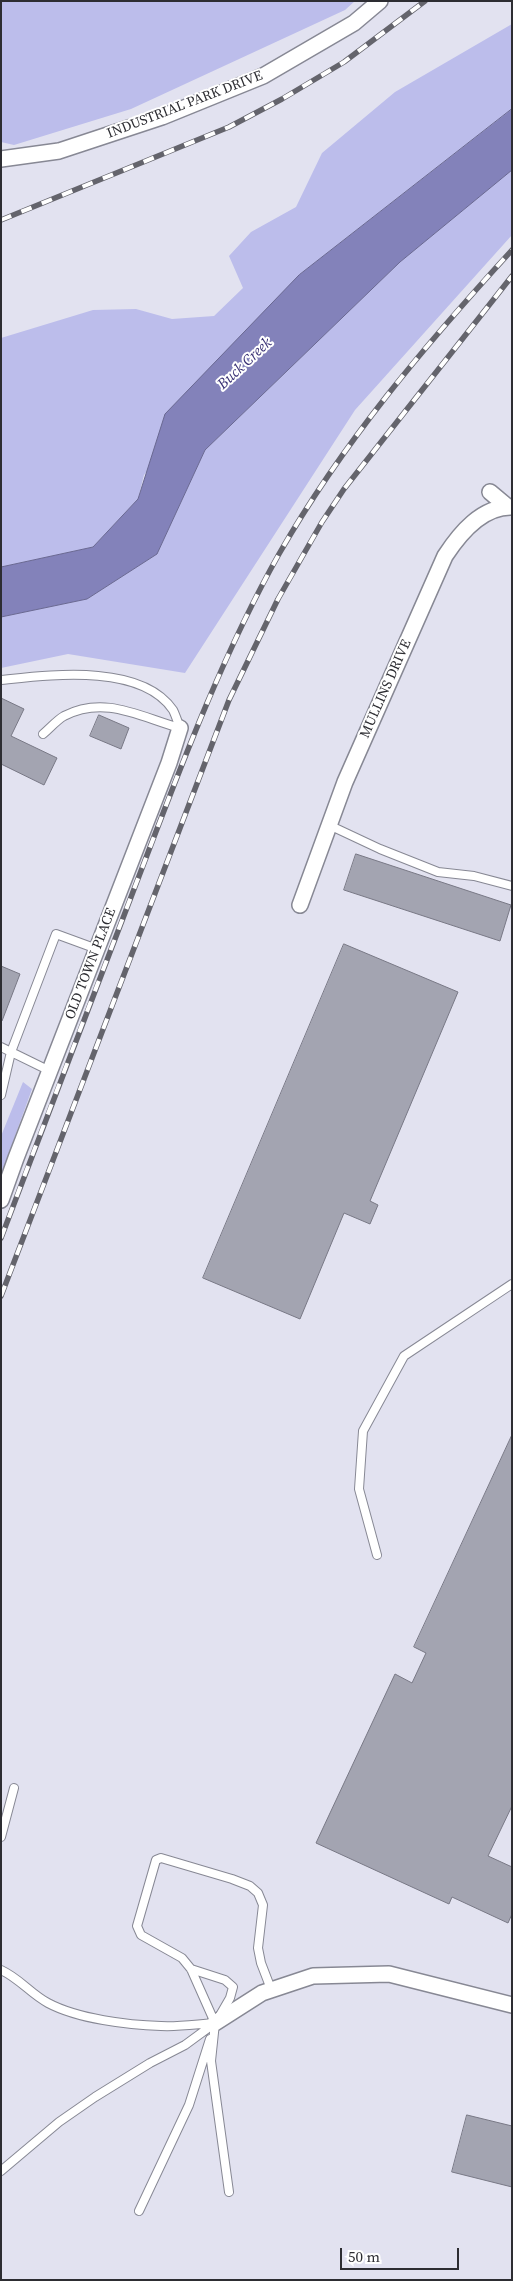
<!DOCTYPE html>
<style>
body{margin:0}
#map{position:relative;width:513px;height:2281px;overflow:hidden;background:#e2e2f0;font-family:"Source Serif 4",serif}
canvas{display:block}
.frame{position:absolute;inset:0;border:2px solid #2d2d32;pointer-events:none}
.scale{position:absolute;left:340px;top:2248px;width:119px;height:22px;box-sizing:border-box;border:2px solid #2d2d32;border-top:0;padding-left:6px;font-size:15px;line-height:18px;white-space:nowrap;color:#2d2d32;-webkit-text-stroke:4px #fff;paint-order:stroke}
</style>
<div id="map">
<canvas width="513" height="2281"></canvas>
<div class="frame"></div>
<div class="scale">50 m</div>
</div>
<script>
const ctx = document.querySelector('canvas').getContext('2d');
ctx.lineJoin = 'round';
function fillPath(path, color) { ctx.fillStyle = color; ctx.fill(path, 'evenodd'); }
function stroke(path, color, width, dash) { ctx.strokeStyle = color; ctx.lineWidth = width; ctx.lineCap = dash ? 'butt' : 'round'; ctx.setLineDash(dash || []); ctx.stroke(path); }
function write(font, color, halo, rows, align = 'center') {
  ctx.font = font + ' "Source Serif 4",serif'; ctx.lineWidth = 4; ctx.setLineDash([]); ctx.textBaseline = 'middle'; ctx.strokeStyle = halo; ctx.fillStyle = color; for (const [text, x, y, turn = 0] of rows) {
    ctx.save(); ctx.translate(x, y); ctx.rotate((+turn || 0) * Math.PI / 180); ctx.textAlign = isNaN(turn) ? turn : align; if (halo) ctx.strokeText(text, 0, 0); ctx.fillText(text, 0, 0); ctx.restore();
  }
}
fillPath(new Path2D(`
 M 1,1 L 355,1 L 345,10 L 131,109 L 14,145 L 1,142 Z
 M 512,24 L 512,109 L 299,275 L 144,475 L 138,499 L 93,547 L 1,567 L 1,338 L 93,310 L 136,309 L 172,319 L 214,316 L 243,288 L 229,256 L 251,232 L 296,207 L 322,153 L 395,92 Z
 M 512,170 L 512,235 L 355,410 L 185,673 L 68,654 L 1,668 L 1,617 L 87,599 L 157,554 L 205,450 L 400,262 Z
 M 23,1082 L 32,1089 L 1,1175 L 1,1136 Z`), '#bcbdeb');
const water = new Path2D(`
 M 512,109 L 512,170 L 400,262 L 205,450 L 157,554 L 87,599 L 1,617 L 1,567 L 93,547 L 138,499 L 165,414 L 299,275 Z`);
fillPath(water, '#8382ba');
stroke(water, '#696891', 1);
const building = new Path2D(`
 M 1,698 L 24,709 L 11,736 L 57,758 L 44,785 L 1,764 Z
 M 99,715 L 129,728 L 121,749 L 90,736 Z
 M 356,854 L 511,905 L 500,941 L 344,890 Z
 M 344,944 L 458,992 L 370,1201 L 378,1205 L 370,1224 L 344,1213 L 300,1319 L 203,1278 Z
 M 1,966 L 20,974 L 2,1021 L 1,1021 Z
 M 512,1435 L 512,1806 L 488,1856 L 512,1867 L 512,1914 L 508,1923 L 452,1897 L 449,1904 L 316,1843 L 395,1674 L 412,1683 L 426,1653 L 414,1647 Z
 M 467,2115 L 512,2126 L 512,2187 L 452,2172 Z`);
fillPath(building, '#a3a4b1');
stroke(building, '#787885', 1);
const service = new Path2D(`
 M 1,680 C 50,675 141,663 173,710 C 176,716 178,723 180,728
 M 43,734 C 50,728 57,720 64,716 C 105,695 140,717 180,728
 M 331,826 L 380,849 L 438,872 L 474,876 L 512,886
 M 1,1047 L 50,1071
 M 1,1095 L 11,1052 L 56,934 L 97,949
 M 377,1555 L 359,1489 L 363,1431 L 404,1356 L 512,1284
 M 1,1837 L 14,1788
 M 191,1969 L 225,1980 L 233,1987 L 230,1998 L 219,2017
 M 1,1970 C 19,1978 31,1994 48,2003 C 78,2019 128,2025 161,2026 C 179,2027 198,2024 215,2023
 M 1,2171 L 59,2122 L 95,2097 L 150,2063 L 185,2045 L 215,2023
 M 229,2192 L 211,2061 L 215,2023 L 191,1969 L 182,1958 L 141,1935 L 137,1926 L 156,1860 L 161,1858 L 232,1879 L 250,1886 L 258,1893 L 263,1905 L 258,1948 L 261,1963 L 271,1989
 M 139,2211 L 189,2105 L 210,2039`);
const minor = new Path2D(`
 M 1,159 L 59,151 L 162,117 L 263,76 L 354,23 L 380,1
 M 490,492 L 508,507
 M 300,905 L 345,782 L 445,556 C 460,533 482,506 512,507
 M 1,1200 L 16,1158 L 169,763 L 180,728
 M 215,2023 L 262,1993 L 313,1976 L 389,1974 L 512,2005`);
stroke(service, '#878894', 10);
stroke(minor, '#878894', 18);
stroke(service, '#fff', 8);
stroke(minor, '#fff', 15);
const rail = new Path2D(`
 M 1,220 L 229,127 L 282,99 L 344,62 L 425,1
 M 1,1238 C 48,1113 96,988 144,863 C 184,758 224,652 279,554 C 343,442 426,344 512,250
 M 1,1296 L 229,700 L 278,599 L 322,522 L 344,489 L 512,276`);
stroke(rail, '#64646c', 5.5);
stroke(rail, '#fff', 4, [11]);
write('14px', '#2d2d32', '#fff', [
 ["INDUSTRIAL PARK DRIVE",185,105,-21],
 ["MULLINS DRIVE",386,689,-66],
 ["OLD TOWN PLACE",91,964,-69]
]);
write('italic 15px', '#393175', '#fff', [
 ["Buck Creek",245,364,-43]
]);
</script>
